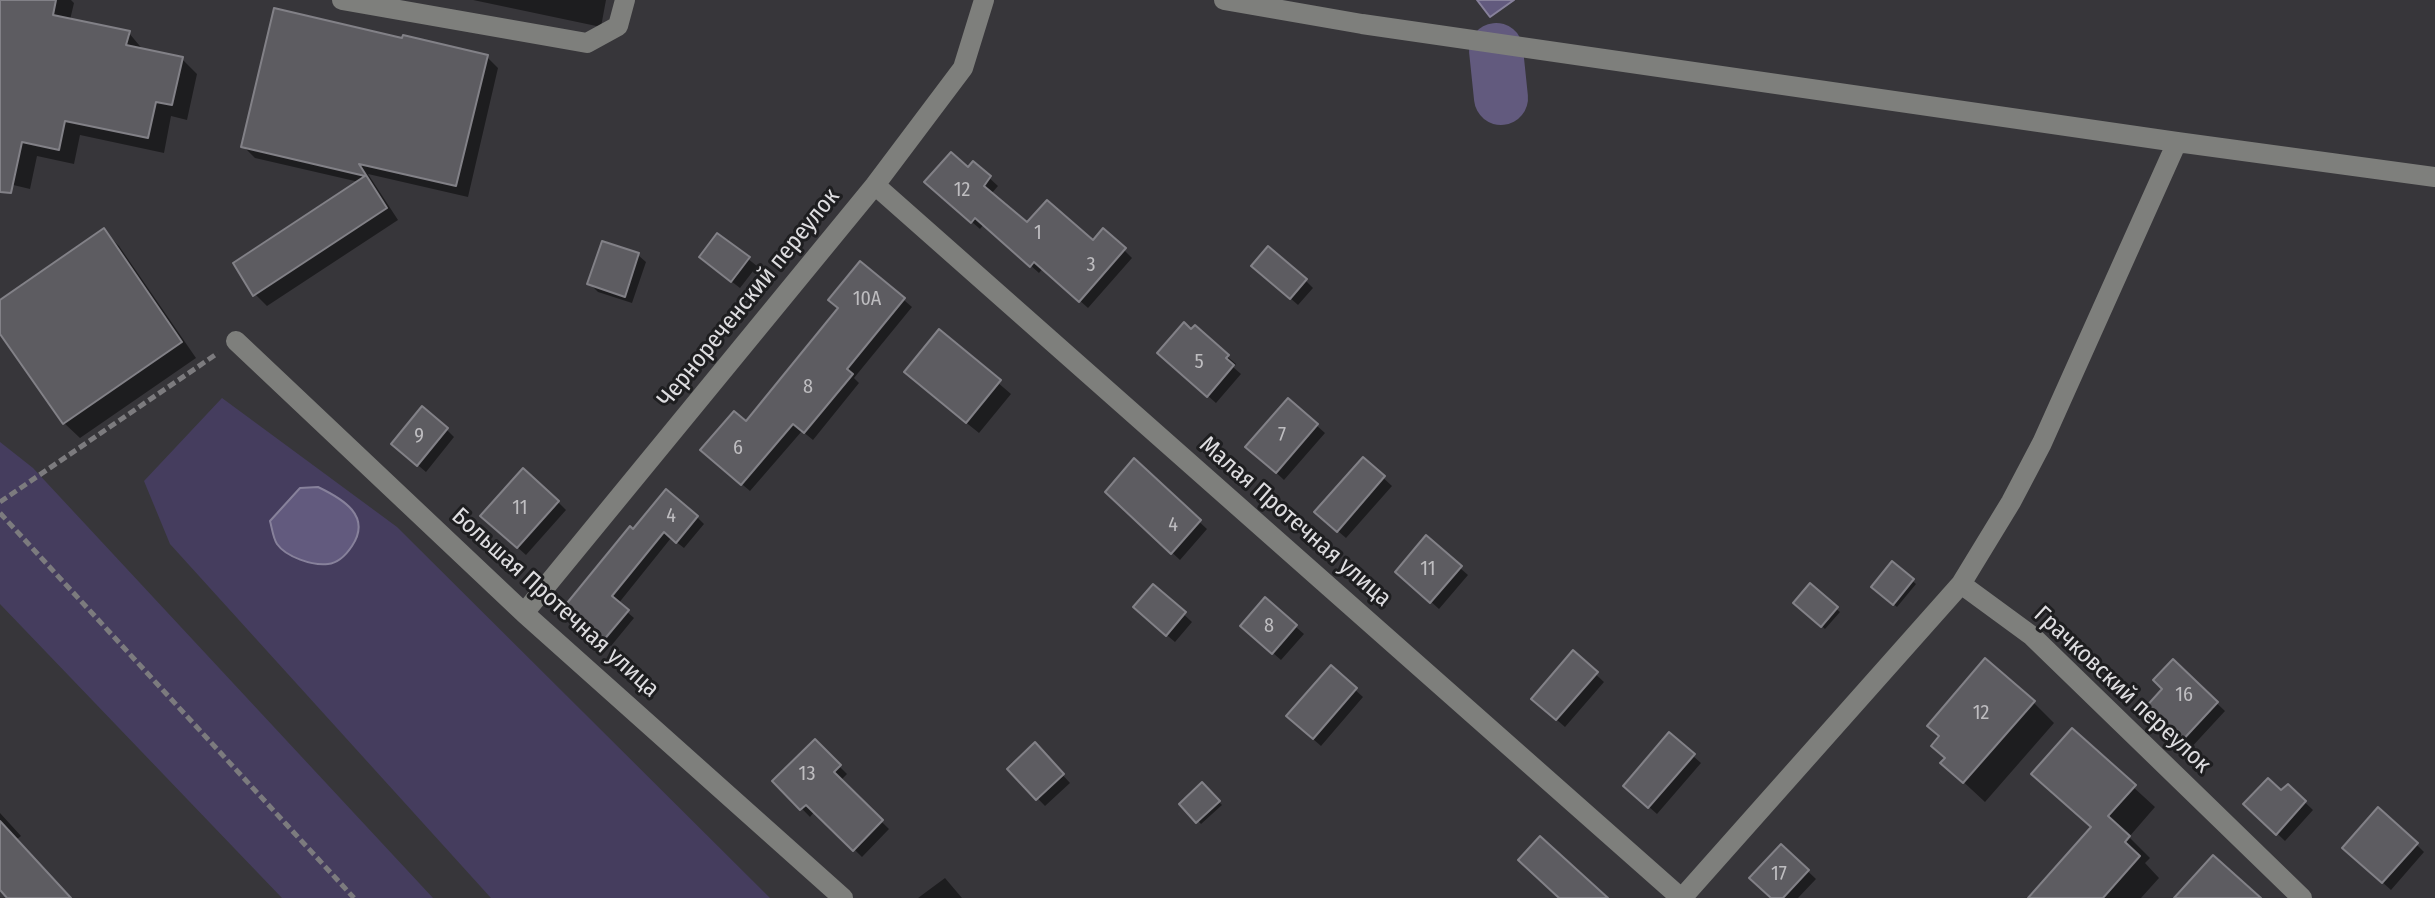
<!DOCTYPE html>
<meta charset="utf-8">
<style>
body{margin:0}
canvas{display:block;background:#37363a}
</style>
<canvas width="2435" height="898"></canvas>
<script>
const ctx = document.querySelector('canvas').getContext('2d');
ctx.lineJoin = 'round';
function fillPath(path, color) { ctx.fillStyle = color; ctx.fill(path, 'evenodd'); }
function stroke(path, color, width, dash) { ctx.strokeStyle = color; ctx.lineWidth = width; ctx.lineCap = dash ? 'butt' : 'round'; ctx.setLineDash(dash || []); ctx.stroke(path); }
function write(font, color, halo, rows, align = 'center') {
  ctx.font = font + ' "Fira Sans Condensed",sans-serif'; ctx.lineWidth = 6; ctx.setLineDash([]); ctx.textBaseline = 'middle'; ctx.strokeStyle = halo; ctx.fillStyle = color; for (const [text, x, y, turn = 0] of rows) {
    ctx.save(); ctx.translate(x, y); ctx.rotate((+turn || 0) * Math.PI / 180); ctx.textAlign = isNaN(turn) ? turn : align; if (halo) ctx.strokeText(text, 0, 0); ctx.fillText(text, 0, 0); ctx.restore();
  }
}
fillPath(new Path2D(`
 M 222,398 L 397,527 L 770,898 L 491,898 L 170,544 L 144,481 ZM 301,488 L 328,564 C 291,557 282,559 270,521 Z
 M 0,442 L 33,468 L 433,898 L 282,898 L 0,604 Z`), '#453d5e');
const water = new Path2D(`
 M 1477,0 L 1514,0 L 1490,17 Z
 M 318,487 C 343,499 372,516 352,546 C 346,555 339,563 328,564 C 313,566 286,557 277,544 C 273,538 272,528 270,521 L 300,488 Z`);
fillPath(water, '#625a7e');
stroke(water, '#87819b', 2);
fillPath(new Path2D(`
 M 0,0 L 71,0 L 74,3 L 70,20 L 129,33 L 144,51 L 182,59 L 197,74 L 187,120 L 171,116 L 164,153 L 80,135 L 74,164 L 37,156 L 30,189 L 9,184 L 0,175 Z
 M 473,0 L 606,0 L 601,27 Z
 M 487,57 L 498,68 L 468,197 L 368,174 L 398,220 L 267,306 L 255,294 L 359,182 L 255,158 L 243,146 Z
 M 973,163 L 998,186 L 991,194 L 1027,225 L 1124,250 L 1132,258 L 1088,308 L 1043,268 L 1039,273 L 984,224 L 980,229 L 935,190 Z
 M 104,231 L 119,246 L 196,358 L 80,438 L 64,423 L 0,330 L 0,303 Z
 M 718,235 L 757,266 L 740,288 L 710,265 Z
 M 638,255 L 646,262 L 632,303 L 598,292 L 590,284 Z
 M 861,263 L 912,307 L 854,378 L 859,383 L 813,440 L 802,431 L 750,491 L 711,458 L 746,424 L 840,309 Z
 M 1262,273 L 1305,280 L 1313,288 L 1298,305 Z
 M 1195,328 L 1236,364 L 1233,367 L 1241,374 L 1216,403 L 1168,361 Z
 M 939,332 L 1011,394 L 979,433 L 918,384 Z
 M 1288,400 L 1325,433 L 1284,480 L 1256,454 Z
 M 446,429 L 454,437 L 426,472 L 401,451 Z
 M 1363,459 L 1392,486 L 1346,538 L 1325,520 Z
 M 1134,461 L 1207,529 L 1180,560 L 1107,492 Z
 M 558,502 L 566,510 L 526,555 L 491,524 Z
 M 697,517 L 704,524 L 684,548 L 671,538 L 618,604 L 634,618 L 611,646 L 572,614 L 634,532 Z
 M 1893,564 L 1916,584 L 1897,607 L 1873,587 Z
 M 1460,568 L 1468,575 L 1439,609 L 1406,579 Z
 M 1810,586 L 1840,612 L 1825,629 L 1796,603 Z
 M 1154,587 L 1192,622 L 1175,642 L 1143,615 Z
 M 1265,600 L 1304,634 L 1281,660 L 1251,634 Z
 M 1573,653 L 1604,682 L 1565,727 L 1541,706 Z
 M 2173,662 L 2225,711 L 2188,751 L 2146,710 L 2165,689 Z
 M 1331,668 L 1363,697 L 1321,746 L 1296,724 Z
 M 2033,702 L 2054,723 L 1985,802 L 1943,763 Z
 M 2072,731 L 2155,807 L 2129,837 L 2150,858 L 2145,863 L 2159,878 L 2141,898 L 2032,898 L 2092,828 L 2054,795 Z
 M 1669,735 L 1701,763 L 1657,814 L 1633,793 Z
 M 815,742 L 847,774 L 840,781 L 889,829 L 862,857 L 815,811 L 810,817 L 775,781 Z
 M 1035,745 L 1070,783 L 1045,806 L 1009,769 Z
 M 1202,785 L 1222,805 L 1201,824 L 1182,804 Z
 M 2288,786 L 2313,810 L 2285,841 L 2246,804 L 2281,793 Z
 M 0,813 L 21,836 L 16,840 L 69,898 L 10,898 L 0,887 Z
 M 2416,844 L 2424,852 L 2391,890 L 2352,855 Z
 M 1781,846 L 1816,879 L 1798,898 L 1773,898 Z
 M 945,878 L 962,898 L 918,898 Z`), '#0007');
stroke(new Path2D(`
 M 1496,50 L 1501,98`), '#625a7e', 54);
const building = new Path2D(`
 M 0,0 L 56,0 L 53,15 L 130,31 L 126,45 L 183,57 L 172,105 L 156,102 L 148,138 L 65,121 L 59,150 L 22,142 L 11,193 L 0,192 Z
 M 274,8 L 402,38 L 403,35 L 488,55 L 456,186 L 359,164 L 387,208 L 253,296 L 233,263 L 365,176 L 241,147 Z
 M 951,152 L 968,167 L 973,161 L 991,176 L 984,186 L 1027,222 L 1047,200 L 1093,240 L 1103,228 L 1126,248 L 1079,302 L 1034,262 L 1030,267 L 975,218 L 971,223 L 924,182 Z
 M 104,228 L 182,342 L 63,424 L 0,334 L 0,300 Z
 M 717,233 L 750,257 L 731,282 L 699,257 Z
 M 602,241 L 639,253 L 625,297 L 587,284 Z
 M 1268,246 L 1307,279 L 1290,299 L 1251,266 Z
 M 860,261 L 905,298 L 847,369 L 853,374 L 804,433 L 793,424 L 741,485 L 700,450 L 734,411 L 746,421 L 838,308 L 828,300 Z
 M 1184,322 L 1191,329 L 1195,325 L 1229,355 L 1226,358 L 1234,365 L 1207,397 L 1157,353 Z
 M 939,329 L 1001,380 L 966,423 L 904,372 Z
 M 1288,398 L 1318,424 L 1276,473 L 1245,447 Z
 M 422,406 L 448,428 L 417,466 L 391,444 Z
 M 1363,457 L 1385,476 L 1337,532 L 1314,512 Z
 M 1134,458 L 1201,520 L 1171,554 L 1105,492 Z
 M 523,468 L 559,501 L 517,548 L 480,516 Z
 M 666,489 L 698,516 L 676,543 L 664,532 L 612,596 L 629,610 L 603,641 L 563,608 L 630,526 L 633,529 Z
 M 1426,535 L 1462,566 L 1430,603 L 1395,572 Z
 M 1892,561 L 1914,579 L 1893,605 L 1871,587 Z
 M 1810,583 L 1838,607 L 1821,627 L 1793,603 Z
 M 1153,584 L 1186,612 L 1166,636 L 1133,607 Z
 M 1265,597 L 1297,625 L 1272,654 L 1240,626 Z
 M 1573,650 L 1598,672 L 1556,720 L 1531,699 Z
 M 1985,658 L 2035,701 L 1963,783 L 1940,763 L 1945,758 L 1931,746 L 1939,736 L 1927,726 Z
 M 2173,659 L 2218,702 L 2179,744 L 2143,710 L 2162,689 L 2153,680 Z
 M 1331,665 L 1357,688 L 1313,739 L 1286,716 Z
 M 2072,728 L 2136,785 L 2108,816 L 2130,836 L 2125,842 L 2140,856 L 2103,898 L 2028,898 L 2091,827 L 2031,774 Z
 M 1669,732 L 1695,754 L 1648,808 L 1623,786 Z
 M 815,739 L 841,765 L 834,772 L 883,820 L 853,851 L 806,805 L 800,810 L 772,781 Z
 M 1035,742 L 1064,774 L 1036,800 L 1007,769 Z
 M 2268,778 L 2281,790 L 2288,784 L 2306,801 L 2276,835 L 2243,804 Z
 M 1202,782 L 1220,801 L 1196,823 L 1179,804 Z
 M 2378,807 L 2418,843 L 2382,883 L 2342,848 Z
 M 0,821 L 71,898 L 7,898 L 0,890 Z
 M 1540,836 L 1608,898 L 1559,898 L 1518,860 Z
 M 1781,844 L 1809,870 L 1783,898 L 1771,898 L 1749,878 Z
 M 2213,855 L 2261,898 L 2174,898 Z`);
fillPath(building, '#5d5c61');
stroke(building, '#828187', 2);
stroke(new Path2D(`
 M 0,502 L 218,353
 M 0,513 L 354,898`), '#7c7b7e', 5, [8, 4]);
stroke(new Path2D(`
 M 342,0 L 587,43 L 618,26 L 625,0
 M 1224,0 L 1362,24 L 2177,142 L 2435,177
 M 875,185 L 1681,898
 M 236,341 L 524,613 L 843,898
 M 1961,584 L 2011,502 L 2042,443 L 2177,142
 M 524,613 L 875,185 L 963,68 L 984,0
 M 1682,898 L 1961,584 L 2032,636 L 2302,898`), '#7e7f7c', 20);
write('20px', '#bebdc0', null, [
 ["12",962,190],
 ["1",1038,233],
 ["3",1091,265],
 ["10А",867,299],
 ["5",1199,362],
 ["8",808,387],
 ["7",1282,435],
 ["9",419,436],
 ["6",738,448],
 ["11",520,508],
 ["4",671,516],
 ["4",1173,525],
 ["11",1428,569],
 ["8",1269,626],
 ["16",2184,695],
 ["12",1981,713],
 ["13",807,774],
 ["17",1779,874]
]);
write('24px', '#dedde0', '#1e1e20', [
 ["Чернореченский переулок",749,298,-51],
 ["Малая Протечная улица",1295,522,41],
 ["Большая Протечная улица",555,603,42],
 ["Грачковский переулок",2122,690,43]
]);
</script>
